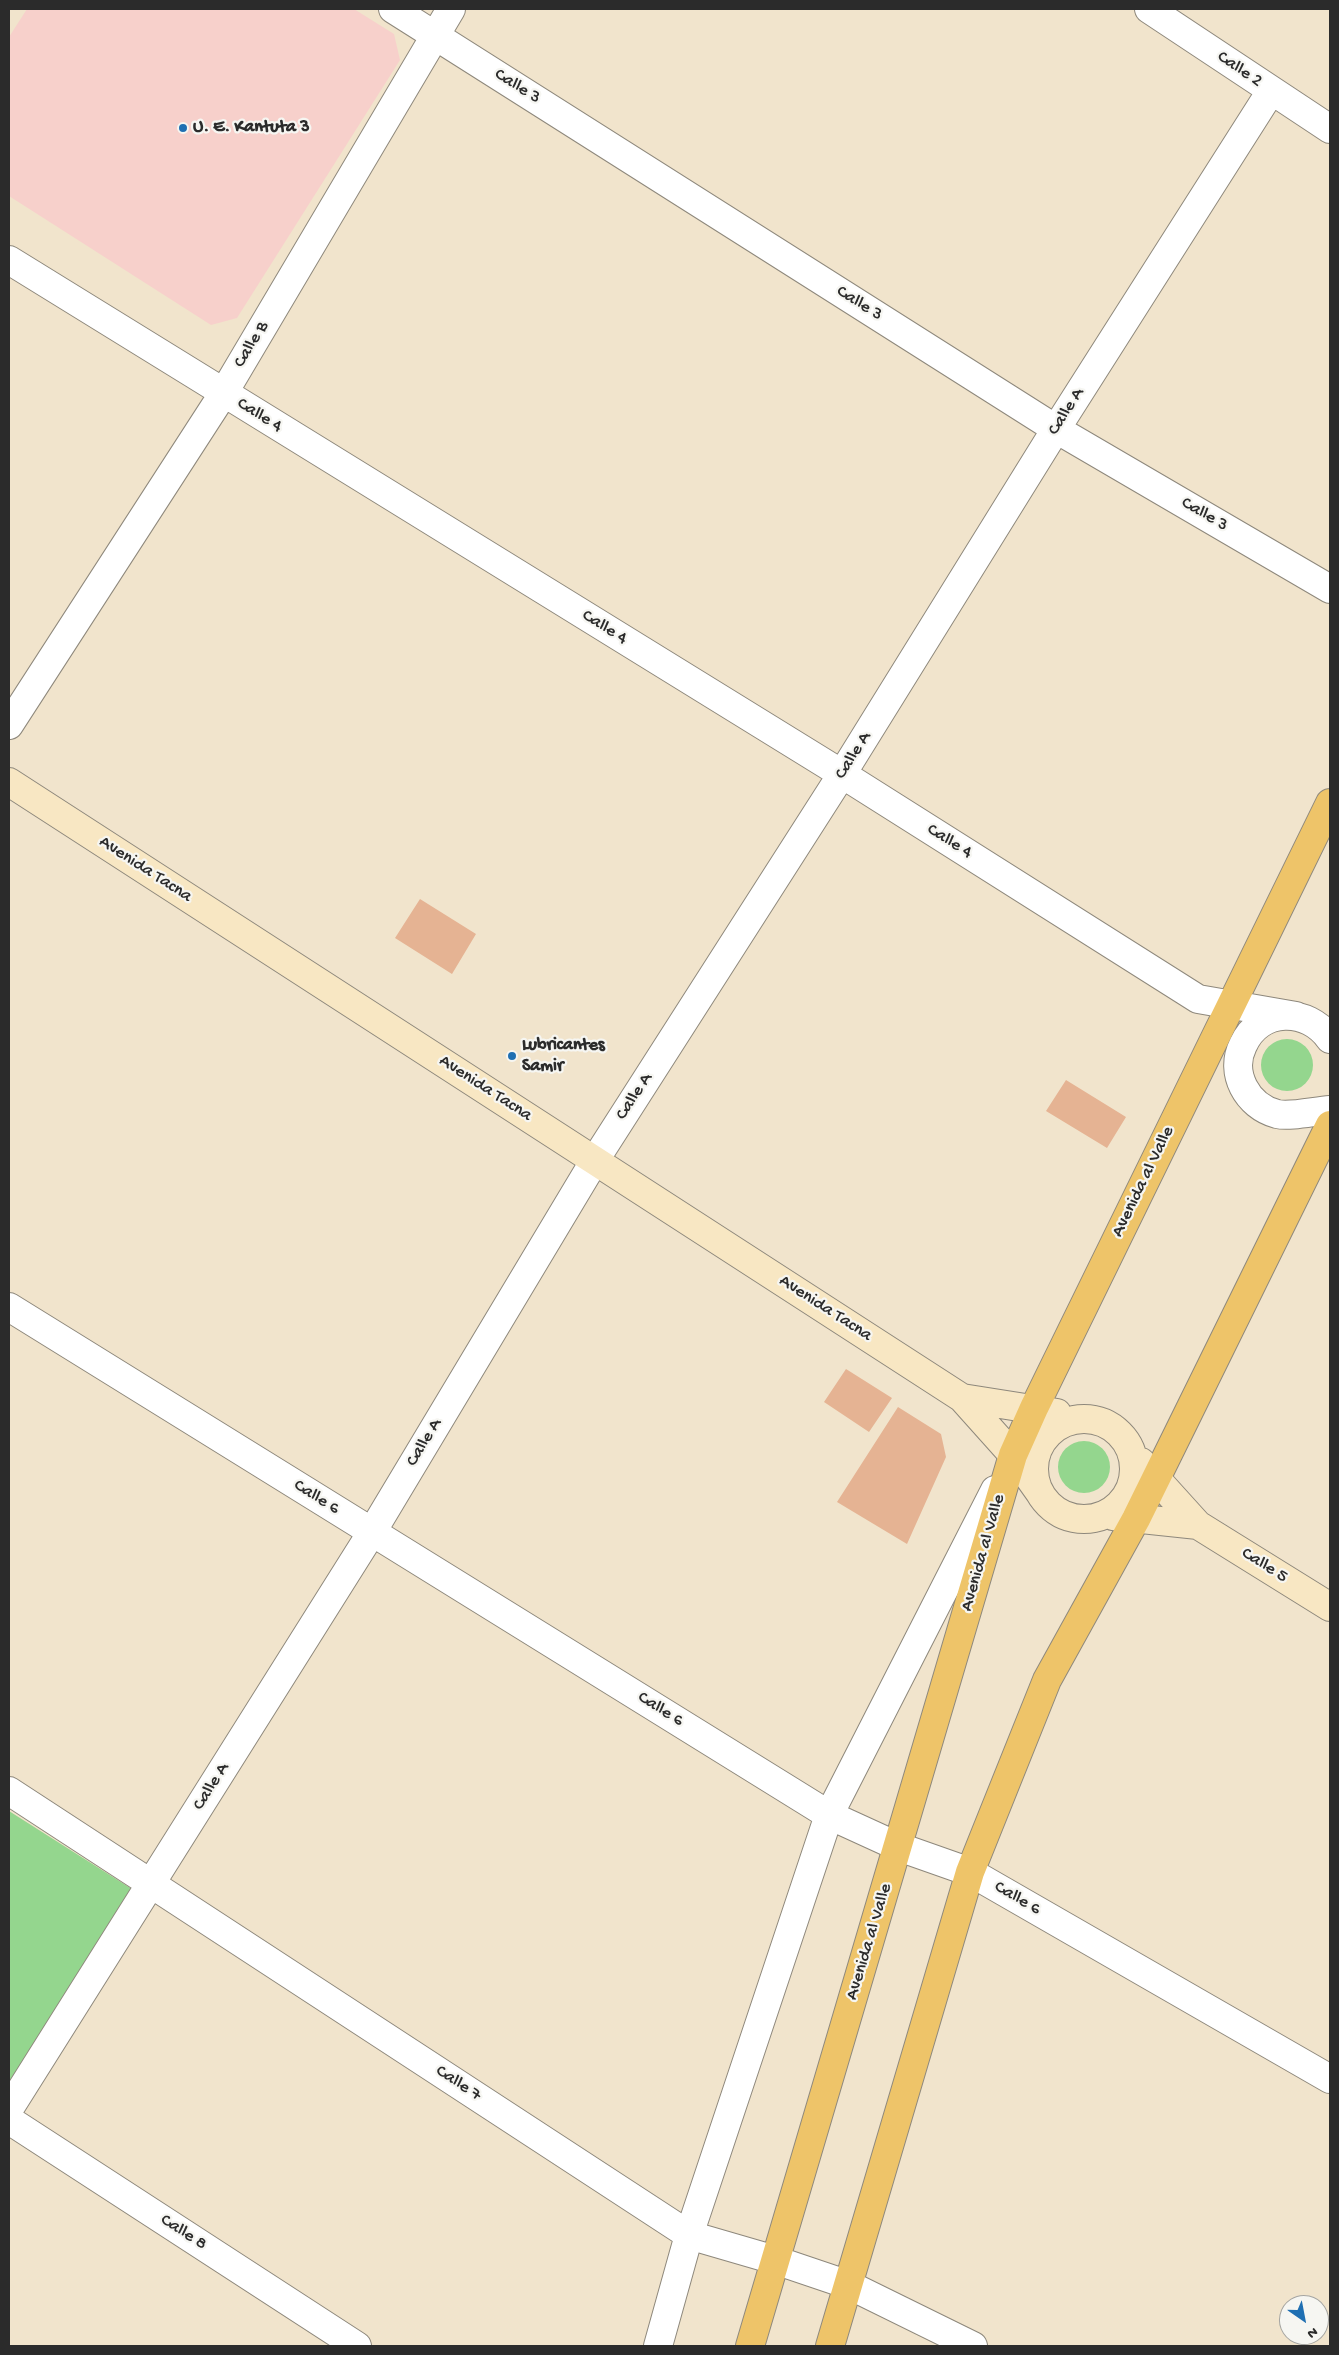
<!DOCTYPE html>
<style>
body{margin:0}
#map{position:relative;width:1339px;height:2355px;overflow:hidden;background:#f1e4cc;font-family:"Gochi Hand",sans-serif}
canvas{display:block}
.frame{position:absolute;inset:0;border:10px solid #2b2b2b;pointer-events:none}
.north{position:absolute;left:1279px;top:2295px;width:50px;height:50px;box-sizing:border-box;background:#f6f6f2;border:1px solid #a5a5a2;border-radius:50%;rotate:147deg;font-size:14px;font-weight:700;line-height:20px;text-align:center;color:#2b2b2b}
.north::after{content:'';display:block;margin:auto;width:18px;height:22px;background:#1f6fb2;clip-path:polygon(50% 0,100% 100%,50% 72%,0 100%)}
</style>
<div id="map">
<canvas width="1339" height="2355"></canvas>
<div class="frame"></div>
<div class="north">N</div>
</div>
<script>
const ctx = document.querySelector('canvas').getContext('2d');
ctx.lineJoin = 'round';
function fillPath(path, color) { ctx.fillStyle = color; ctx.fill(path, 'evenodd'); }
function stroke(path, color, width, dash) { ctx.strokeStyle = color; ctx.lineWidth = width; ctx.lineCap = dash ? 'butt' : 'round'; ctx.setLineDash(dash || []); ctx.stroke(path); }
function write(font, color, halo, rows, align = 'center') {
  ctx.font = font + ' "Gochi Hand",sans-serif'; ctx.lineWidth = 4.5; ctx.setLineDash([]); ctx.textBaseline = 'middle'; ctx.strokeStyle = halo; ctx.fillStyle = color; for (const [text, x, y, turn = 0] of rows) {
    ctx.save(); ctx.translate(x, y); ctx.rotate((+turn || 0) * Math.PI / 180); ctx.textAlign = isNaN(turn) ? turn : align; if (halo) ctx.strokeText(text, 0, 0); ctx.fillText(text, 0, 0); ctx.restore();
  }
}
fillPath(new Path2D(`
 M 27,9 L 354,9 L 394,34 L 400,60 L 237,318 L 211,325 L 9,196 L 9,37 Z`), '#f7d0cb');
fillPath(new Path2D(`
 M1261 1065a26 26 0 1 1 52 0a26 26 0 1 1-52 0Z
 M1058 1467a26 26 0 1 1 52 0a26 26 0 1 1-52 0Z
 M 9,1811 L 135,1891 L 9,2090 Z`), '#94d68e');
fillPath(new Path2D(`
 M 420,899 L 476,934 L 452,974 L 395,938 Z
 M 1066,1080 L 1126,1117 L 1107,1148 L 1046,1111 Z
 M 846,1369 L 892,1398 L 869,1432 L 824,1402 Z
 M 898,1407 L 941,1434 L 946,1457 L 907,1544 L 837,1502 Z`), '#e5b393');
const minor = new Path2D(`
 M 393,9 L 1056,429 L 1330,589
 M 1149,9 L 1330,129
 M 9,260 L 842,774 L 1198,999 L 1296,1016
 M 9,725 L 223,394 L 451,9
 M 1330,1039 C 1308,1007 1260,1007 1243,1045 C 1229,1073 1247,1106 1277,1114 C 1290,1117 1315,1111 1330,1110
 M 9,1307 L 829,1815 L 899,1847 L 970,1872 L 1330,2079
 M 9,1791 L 689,2235 L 775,2260 L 849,2285 L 973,2346
 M 9,2109 L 372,1532 L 595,1160 L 842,774 L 1056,429 L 1271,91
 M 9,2120 L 357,2346
 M 658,2346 L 689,2235 L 829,1815 L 995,1490`);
const secondary = new Path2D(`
 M 9,782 L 962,1398 L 1013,1455 L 1040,1493
 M 962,1398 L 1057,1413
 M1034 1469a50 50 0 1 1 100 0a50 50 0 1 1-100 0Z
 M 1141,1462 L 1198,1525 L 1330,1607
 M 1113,1516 L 1198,1525`);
const primary = new Path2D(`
 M 750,2346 L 1013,1455 L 1034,1408 L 1330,803
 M 830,2346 L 970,1872 L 1047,1680 L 1136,1519 L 1330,1125`);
stroke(minor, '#8e887c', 30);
stroke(secondary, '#8e887c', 30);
stroke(primary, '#8e887c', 30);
stroke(minor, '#fff', 28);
stroke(secondary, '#f8e7c3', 28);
stroke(primary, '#eec469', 28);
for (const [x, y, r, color] of [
 [183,128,5,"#1f6fb2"],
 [512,1056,5,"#1f6fb2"]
]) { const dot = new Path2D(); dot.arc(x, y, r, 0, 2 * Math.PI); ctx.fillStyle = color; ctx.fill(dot); stroke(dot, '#f6f6f2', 2); }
write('18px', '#2b2b2b', '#f6f6f2', [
 ["Calle 2",1239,70,34],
 ["Calle 3",517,87,32],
 ["Calle 3",859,304,32],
 ["Calle B",252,345,-59],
 ["Calle A",1067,412,-58],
 ["Calle 4",259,416,32],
 ["Calle 3",1204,515,30],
 ["Calle 4",604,628,32],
 ["Calle A",854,756,-58],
 ["Calle 4",949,842,32],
 ["Avenida Tacna",145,870,33],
 ["Avenida Tacna",485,1089,33],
 ["Calle A",635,1097,-57],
 ["Avenida al Valle",1144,1182,-64],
 ["Avenida Tacna",825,1309,33],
 ["Calle A",425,1443,-59],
 ["Calle 6",316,1498,32],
 ["Avenida al Valle",984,1553,-74],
 ["Calle 5",1264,1566,32],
 ["Calle 6",660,1710,32],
 ["Calle A",212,1787,-58],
 ["Calle 6",1017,1899,30],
 ["Avenida al Valle",870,1942,-73],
 ["Calle 7",458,2084,33],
 ["Calle 8",183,2233,33]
]);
write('bold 18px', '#2b2b2b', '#f6f6f2', [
 ["U. E. Kantuta 3",193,128],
 ["Lubricantes",522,1046],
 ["Samir",522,1067]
], 'left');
</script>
